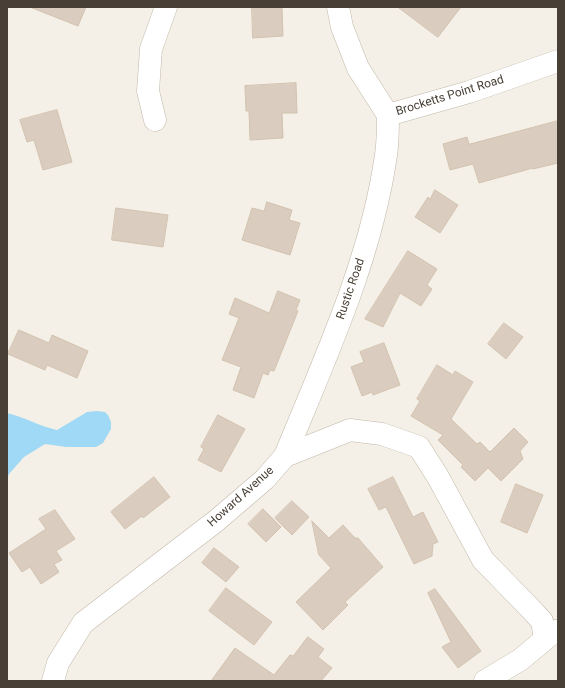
<!DOCTYPE html>
<style>
body{margin:0}
#map{position:relative;width:565px;height:688px;overflow:hidden;background:#f5f0e7;font-family:Roboto,sans-serif}
canvas{display:block}
.frame{position:absolute;inset:0;border:8px solid #484036;pointer-events:none}
</style>
<div id="map">
<canvas width="565" height="688"></canvas>
<div class="frame"></div>
</div>
<script>
const ctx = document.querySelector('canvas').getContext('2d');
ctx.lineJoin = 'round';
function fillPath(path, color) { ctx.fillStyle = color; ctx.fill(path, 'evenodd'); }
function stroke(path, color, width, dash) { ctx.strokeStyle = color; ctx.lineWidth = width; ctx.lineCap = dash ? 'butt' : 'round'; ctx.setLineDash(dash || []); ctx.stroke(path); }
function write(font, color, halo, rows, align = 'center') {
  ctx.font = font + ' Roboto,sans-serif'; ctx.lineWidth = 3; ctx.setLineDash([]); ctx.textBaseline = 'middle'; ctx.strokeStyle = halo; ctx.fillStyle = color; for (const [text, x, y, turn = 0] of rows) {
    ctx.save(); ctx.translate(x, y); ctx.rotate((+turn || 0) * Math.PI / 180); ctx.textAlign = isNaN(turn) ? turn : align; if (halo) ctx.strokeText(text, 0, 0); ctx.fillText(text, 0, 0); ctx.restore();
  }
}
fillPath(new Path2D(`
 M 97,411 L 105,412 L 108,415 L 111,422 L 111,429 L 103,443 L 96,447 L 66,447 L 45,444 L 24,457 L 9,474 L 7,479 L 7,413 C 24,417 39,426 57,430 L 87,412 Z`), '#a0d9f5');
const building = new Path2D(`
 M 32,7 L 86,7 L 78,26 L 32,8 Z
 M 252,7 L 282,7 L 283,36 L 253,38 Z
 M 398,7 L 461,7 L 438,37 Z
 M 296,83 L 297,113 L 282,113 L 283,138 L 250,140 L 249,111 L 246,111 L 245,86 Z
 M 57,110 L 72,162 L 43,170 L 34,140 L 27,142 L 20,120 Z
 M 558,121 L 558,163 L 533,169 L 533,168 L 479,183 L 473,164 L 450,170 L 443,144 L 467,137 L 469,144 Z
 M 435,190 L 458,205 L 440,233 L 415,217 L 428,197 L 430,199 Z
 M 267,202 L 292,210 L 289,220 L 300,223 L 290,255 L 242,240 L 252,208 L 264,211 Z
 M 116,208 L 168,215 L 163,247 L 112,240 Z
 M 408,251 L 437,269 L 427,285 L 432,289 L 421,306 L 400,293 L 383,327 L 365,319 Z
 M 278,291 L 300,300 L 296,310 L 298,311 L 274,371 L 270,370 L 268,375 L 263,373 L 254,398 L 233,390 L 241,367 L 222,360 L 239,318 L 229,314 L 235,298 L 269,313 Z
 M 504,323 L 523,337 L 506,359 L 488,344 Z
 M 19,330 L 49,343 L 52,335 L 88,351 L 77,378 L 47,365 L 45,370 L 8,354 Z
 M 384,343 L 400,385 L 373,395 L 372,392 L 362,396 L 351,367 L 364,362 L 360,352 Z
 M 437,365 L 453,375 L 455,371 L 473,382 L 451,419 L 477,444 L 480,442 L 490,452 L 514,428 L 528,442 L 520,451 L 523,459 L 501,481 L 488,468 L 475,481 L 461,467 L 463,465 L 438,440 L 443,435 L 411,416 L 420,401 L 417,399 Z
 M 218,415 L 245,429 L 221,472 L 198,460 L 204,449 L 201,447 Z
 M 154,477 L 170,497 L 143,518 L 142,516 L 125,529 L 111,512 Z
 M 393,477 L 413,517 L 423,512 L 438,542 L 433,544 L 432,556 L 414,564 L 386,507 L 379,510 L 368,489 Z
 M 516,484 L 543,495 L 527,533 L 501,522 Z
 M 292,501 L 309,517 L 292,535 L 275,518 Z
 M 263,509 L 281,527 L 266,542 L 248,524 Z
 M 55,510 L 75,539 L 56,551 L 62,560 L 54,564 L 59,572 L 41,584 L 30,567 L 22,572 L 9,553 L 46,529 L 39,519 Z
 M 312,521 L 329,538 L 343,525 L 355,538 L 358,538 L 383,567 L 345,602 L 348,605 L 323,630 L 296,602 L 331,568 L 319,555 Z
 M 214,548 L 239,567 L 226,582 L 202,563 Z
 M 226,588 L 272,622 L 254,645 L 209,611 Z
 M 435,589 L 481,651 L 458,668 L 442,647 L 451,642 L 428,593 Z
 M 308,637 L 324,649 L 318,657 L 332,668 L 321,681 L 211,681 L 235,648 L 274,675 L 290,655 L 293,656 Z`);
fillPath(building, '#dacdbf');
stroke(building, '#d2c2af', 1);
const street = new Path2D(`
 M 338,7 L 342,27 L 358,68 L 388,115
 M 388,115 L 469,92 L 558,61
 M 155,120 L 148,91 L 151,49 L 166,7
 M 285,456 C 325,358 371,260 386,155 C 388,142 388,128 388,115
 M 53,681 L 58,663 L 83,623 L 216,521 L 265,479 L 285,456 L 350,430 L 382,434 L 419,447 L 438,477 L 483,560 L 525,603 L 542,621 L 545,639
 M 485,681 L 520,660 L 555,631`);
stroke(street, '#c1b7a9', 23);
stroke(street, '#fff', 22);
write('12px', '#484036', '#fff', [
 ["Brocketts Point Road",450,96,-17],
 ["Rustic Road",351,289,-71],
 ["Howard Avenue",241,497,-42]
]);
</script>
